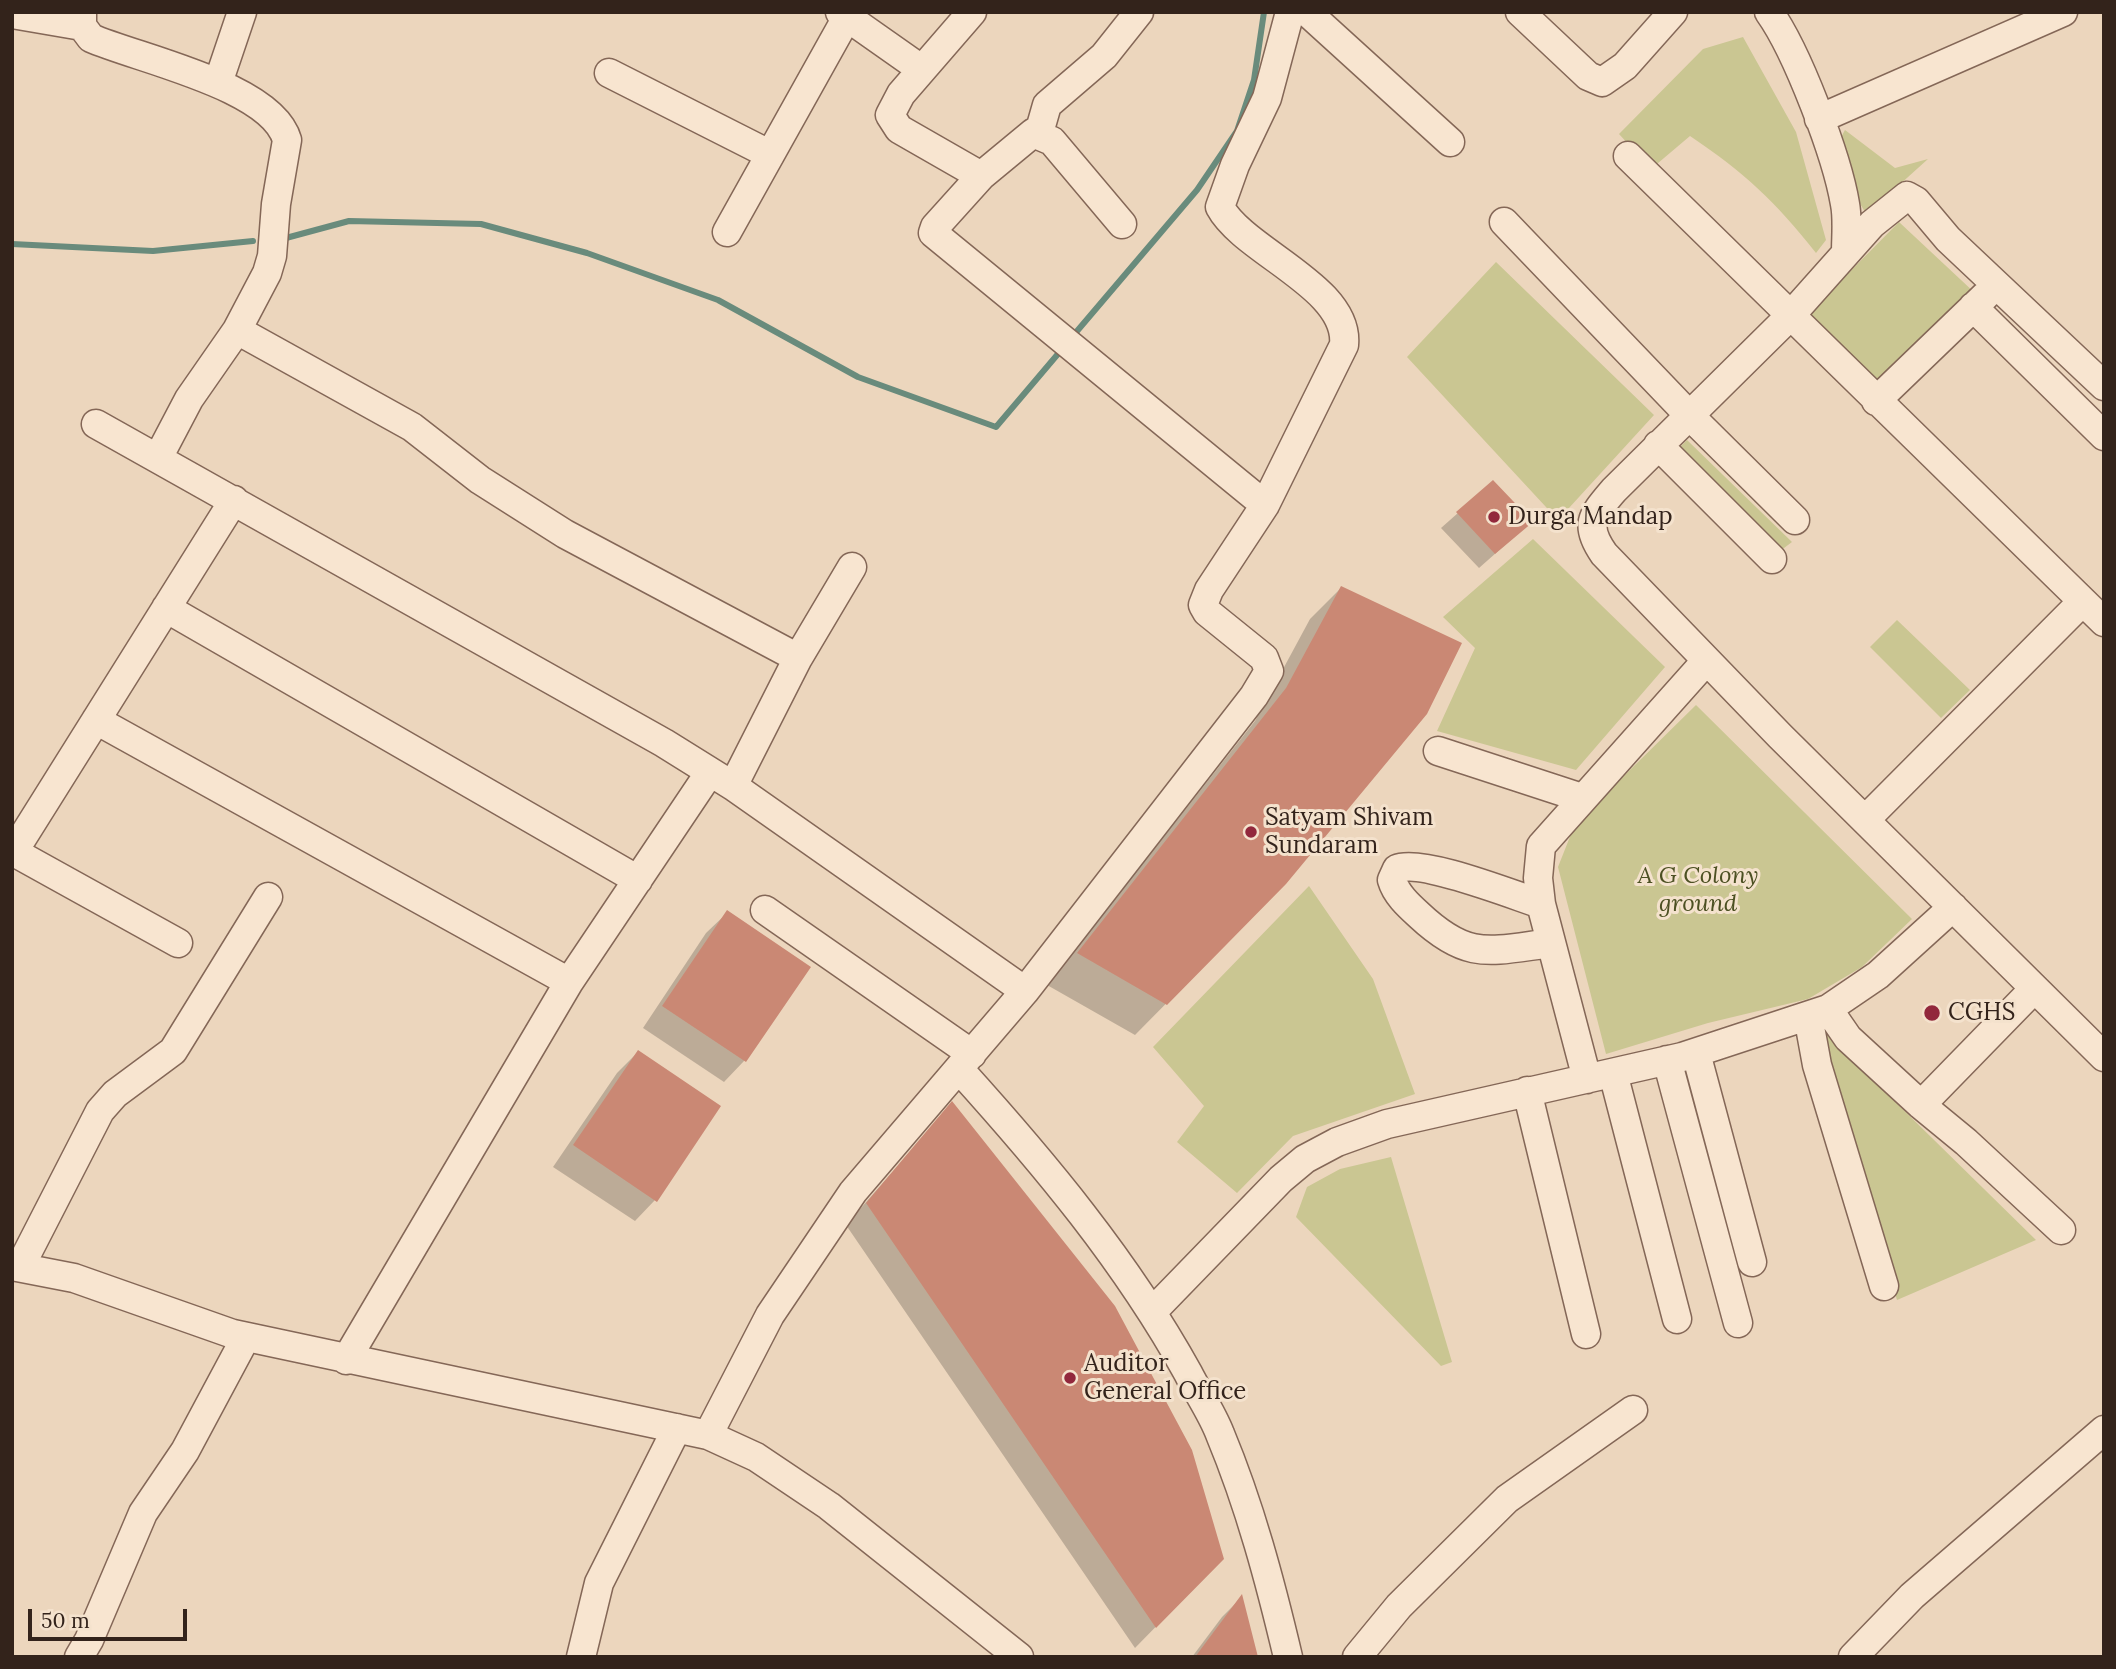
<!DOCTYPE html>
<style>
body{margin:0}
#map{position:relative;width:2116px;height:1669px;overflow:hidden;background:#ecd6bd;font-family:Lora,serif}
canvas{display:block}
.frame{position:absolute;inset:0;border:14px solid #33231b;pointer-events:none}
.scale{position:absolute;left:28px;top:1609px;width:159px;height:32px;box-sizing:border-box;border:4px solid #33231b;border-top:0;padding-left:9px;font-size:21px;line-height:24px;white-space:nowrap;color:#33231b;-webkit-text-stroke:5px #f4e2cd;paint-order:stroke}
</style>
<div id="map">
<canvas width="2116" height="1669"></canvas>
<div class="frame"></div>
<div class="scale">50 m</div>
</div>
<script>
const ctx = document.querySelector('canvas').getContext('2d');
ctx.lineJoin = 'round';
function fillPath(path, color) { ctx.fillStyle = color; ctx.fill(path, 'evenodd'); }
function stroke(path, color, width, dash) { ctx.strokeStyle = color; ctx.lineWidth = width; ctx.lineCap = dash ? 'butt' : 'round'; ctx.setLineDash(dash || []); ctx.stroke(path); }
function write(font, color, halo, rows, align = 'center') {
  ctx.font = font + ' Lora,serif'; ctx.lineWidth = 6; ctx.setLineDash([]); ctx.textBaseline = 'middle'; ctx.strokeStyle = halo; ctx.fillStyle = color; for (const [text, x, y, turn = 0] of rows) {
    ctx.save(); ctx.translate(x, y); ctx.rotate((+turn || 0) * Math.PI / 180); ctx.textAlign = isNaN(turn) ? turn : align; if (halo) ctx.strokeText(text, 0, 0); ctx.fillText(text, 0, 0); ctx.restore();
  }
}
fillPath(new Path2D(`
 M 1743,37 L 1796,132 L 1826,240 L 1816,253 C 1774,200 1746,174 1690,136 L 1651,169 L 1619,134 L 1703,49 Z
 M 1845,130 L 1895,168 L 1928,159 L 1867,214 C 1851,194 1846,163 1840,139 Z
 M 1899,222 L 1976,294 L 1878,394 L 1800,322 Z
 M 1496,262 L 1654,415 L 1558,520 L 1407,357 Z
 M 1687,440 L 1792,542 L 1780,551 L 1678,449 Z
 M 1533,539 L 1665,667 L 1576,770 L 1437,731 L 1475,648 L 1443,617 Z
 M 1897,620 L 1970,690 L 1941,718 L 1870,647 Z
 M 1696,705 L 1912,919 L 1862,967 L 1808,999 L 1708,1023 L 1606,1054 L 1558,867 L 1575,824 Z
 M 1309,886 L 1373,979 L 1415,1094 L 1293,1136 L 1237,1193 L 1177,1142 L 1204,1106 L 1153,1047 Z
 M 1826,1034 L 2036,1240 L 1897,1300 L 1821,1044 Z
 M 1391,1157 L 1452,1362 L 1441,1366 L 1296,1217 L 1307,1187 L 1340,1169 Z`), '#cac692');
fillPath(new Path2D(`
 M 1493,482 L 1531,522 L 1479,568 L 1441,528 Z
 M 1341,588 L 1285,883 L 1135,1035 L 1047,985 L 1255,721 L 1310,619 Z
 M 727,913 L 808,967 L 744,1061 L 724,1082 L 643,1028 L 706,933 Z
 M 638,1052 L 655,1200 L 635,1221 L 553,1167 L 617,1073 Z
 M 952,1104 L 1222,1559 L 1135,1648 L 846,1225 Z
 M 1241,1598 L 1256,1657 L 1192,1657 L 1222,1617 Z`), '#0003');
stroke(new Path2D(`
 M 286,238 L 349,221 L 481,224 L 587,253 L 718,300 L 858,377 L 996,427 L 1063,348
 M 12,244 L 153,251 L 253,241
 M 1072,337 L 1197,190 L 1237,131 L 1254,80 L 1264,12`), '#698b7c', 6);
fillPath(new Path2D(`
 M 1493,480 L 1533,522 L 1495,554 L 1456,512 Z
 M 1341,586 L 1462,643 L 1427,714 L 1286,884 L 1167,1005 L 1077,953 L 1286,688 Z
 M 727,910 L 811,967 L 746,1062 L 662,1006 Z
 M 638,1050 L 721,1106 L 657,1202 L 573,1145 Z
 M 952,1101 L 1115,1306 L 1192,1450 L 1224,1559 L 1156,1628 L 866,1203 Z
 M 1242,1594 L 1258,1657 L 1195,1657 Z`), '#ca8874');
const minor = new Path2D(`
 M 82,12 L 82,26 L 91,38 C 139,59 272,86 287,140 L 276,204 L 272,256 L 267,273 L 237,330 L 189,399 L 158,458
 M 840,12 L 921,69
 M 972,12 L 901,94 L 890,115 L 899,129 L 981,176
 M 1307,12 L 1450,142
 M 1520,12 L 1588,76 L 1602,82 L 1625,66 L 1673,12
 M 1769,12 C 1797,51 1837,156 1845,204 C 1848,219 1846,237 1846,253
 M 12,14 L 82,26
 M 609,73 L 769,154
 M 218,83 L 242,12
 M 1819,119 L 2063,12
 M 1039,133 L 1047,105 L 1104,56 L 1139,12
 M 1628,156 L 2104,622
 M 1504,222 L 1689,415 L 1795,520
 M 1122,224 L 1052,141 L 1033,133 L 981,176 L 935,227 L 933,233 L 1265,505
 M 727,232 L 847,17
 M 1973,307 L 2104,436
 M 237,330 L 412,427 L 480,480 L 565,534 L 798,658
 M 2104,386 L 1948,239 L 1916,201 L 1907,196 L 1872,224 L 1790,316 L 1614,490 C 1593,515 1583,524 1604,554 L 1780,736 L 2104,1057
 M 1876,401 L 1985,296
 M 96,424 L 664,743 L 733,786 L 1025,991
 M 1658,445 L 1772,559
 M 166,608 L 638,880
 M 96,720 L 569,982
 M 1438,751 L 1582,798
 M 733,786 L 798,658 L 852,567
 M 1865,820 L 2082,602
 M 12,851 L 178,943
 M 14,851 L 234,500
 M 1541,904 C 1513,895 1420,858 1397,869 L 1392,880 C 1396,894 1408,905 1419,915 C 1468,961 1489,951 1551,943
 M 765,910 L 972,1054
 M 2034,989 L 1921,1105 L 1966,1142 L 2061,1230
 M 1828,1009 L 1848,1038 L 1921,1105
 M 1808,1016 L 1817,1065 L 1884,1286
 M 1696,1053 L 1752,1262
 M 1667,1060 L 1738,1323
 M 959,1069 C 1044,1163 1126,1261 1188,1373 C 1198,1393 1212,1413 1220,1434 C 1250,1506 1270,1581 1288,1657
 M 1613,1073 L 1677,1319
 M 1587,1079 L 1541,904 L 1538,878 L 1541,846 L 1706,661
 M 1527,1091 L 1586,1334
 M 12,1266 L 74,1278 L 233,1334 L 708,1435 L 756,1457 L 829,1506 L 1019,1657
 M 20,1267 L 100,1111 L 115,1094 L 173,1051 L 268,897
 M 1152,1312 L 1281,1179 L 1305,1159 L 1337,1142 L 1387,1124 L 1682,1057 L 1828,1009 L 1878,975 L 1953,907
 M 346,1360 L 569,982 L 710,772
 M 708,1435 L 770,1315 L 853,1192 L 1025,991 L 1254,696 L 1269,671 L 1264,658 L 1207,612 L 1203,605 L 1209,590 L 1265,505 L 1344,345 C 1350,287 1244,252 1220,207 L 1235,165 L 1267,98 L 1290,12
 M 79,1657 L 89,1640 L 143,1513 L 185,1451 L 246,1337
 M 581,1657 L 599,1583 L 677,1428
 M 1357,1657 L 1399,1606 L 1507,1499 L 1633,1410
 M 1853,1657 L 1912,1596 L 2104,1430`);
stroke(minor, '#846757', 31);
stroke(minor, '#f8e5d0', 28);
for (const [x, y, r, color] of [
 [1494,517,7,"#92283c"],
 [1251,832,7,"#92283c"],
 [1932,1013,9,"#92283c"],
 [1070,1378,7,"#92283c"]
]) { const dot = new Path2D(); dot.arc(x, y, r, 0, 2 * Math.PI); ctx.fillStyle = color; ctx.fill(dot); stroke(dot, '#f4e2cd', 2.5); }
write('24px', '#33231b', '#f4e2cd', [
 ["Durga Mandap",1508,517],
 ["Satyam Shivam",1265,818],
 ["Sundaram",1265,846],
 ["CGHS",1948,1013],
 ["Auditor",1084,1364],
 ["General Office",1084,1392]
], 'left');
write('italic 24px', '#4c5022', '#f4e2cd', [
 ["A G Colony",1698,876],
 ["ground",1698,904]
]);
</script>
